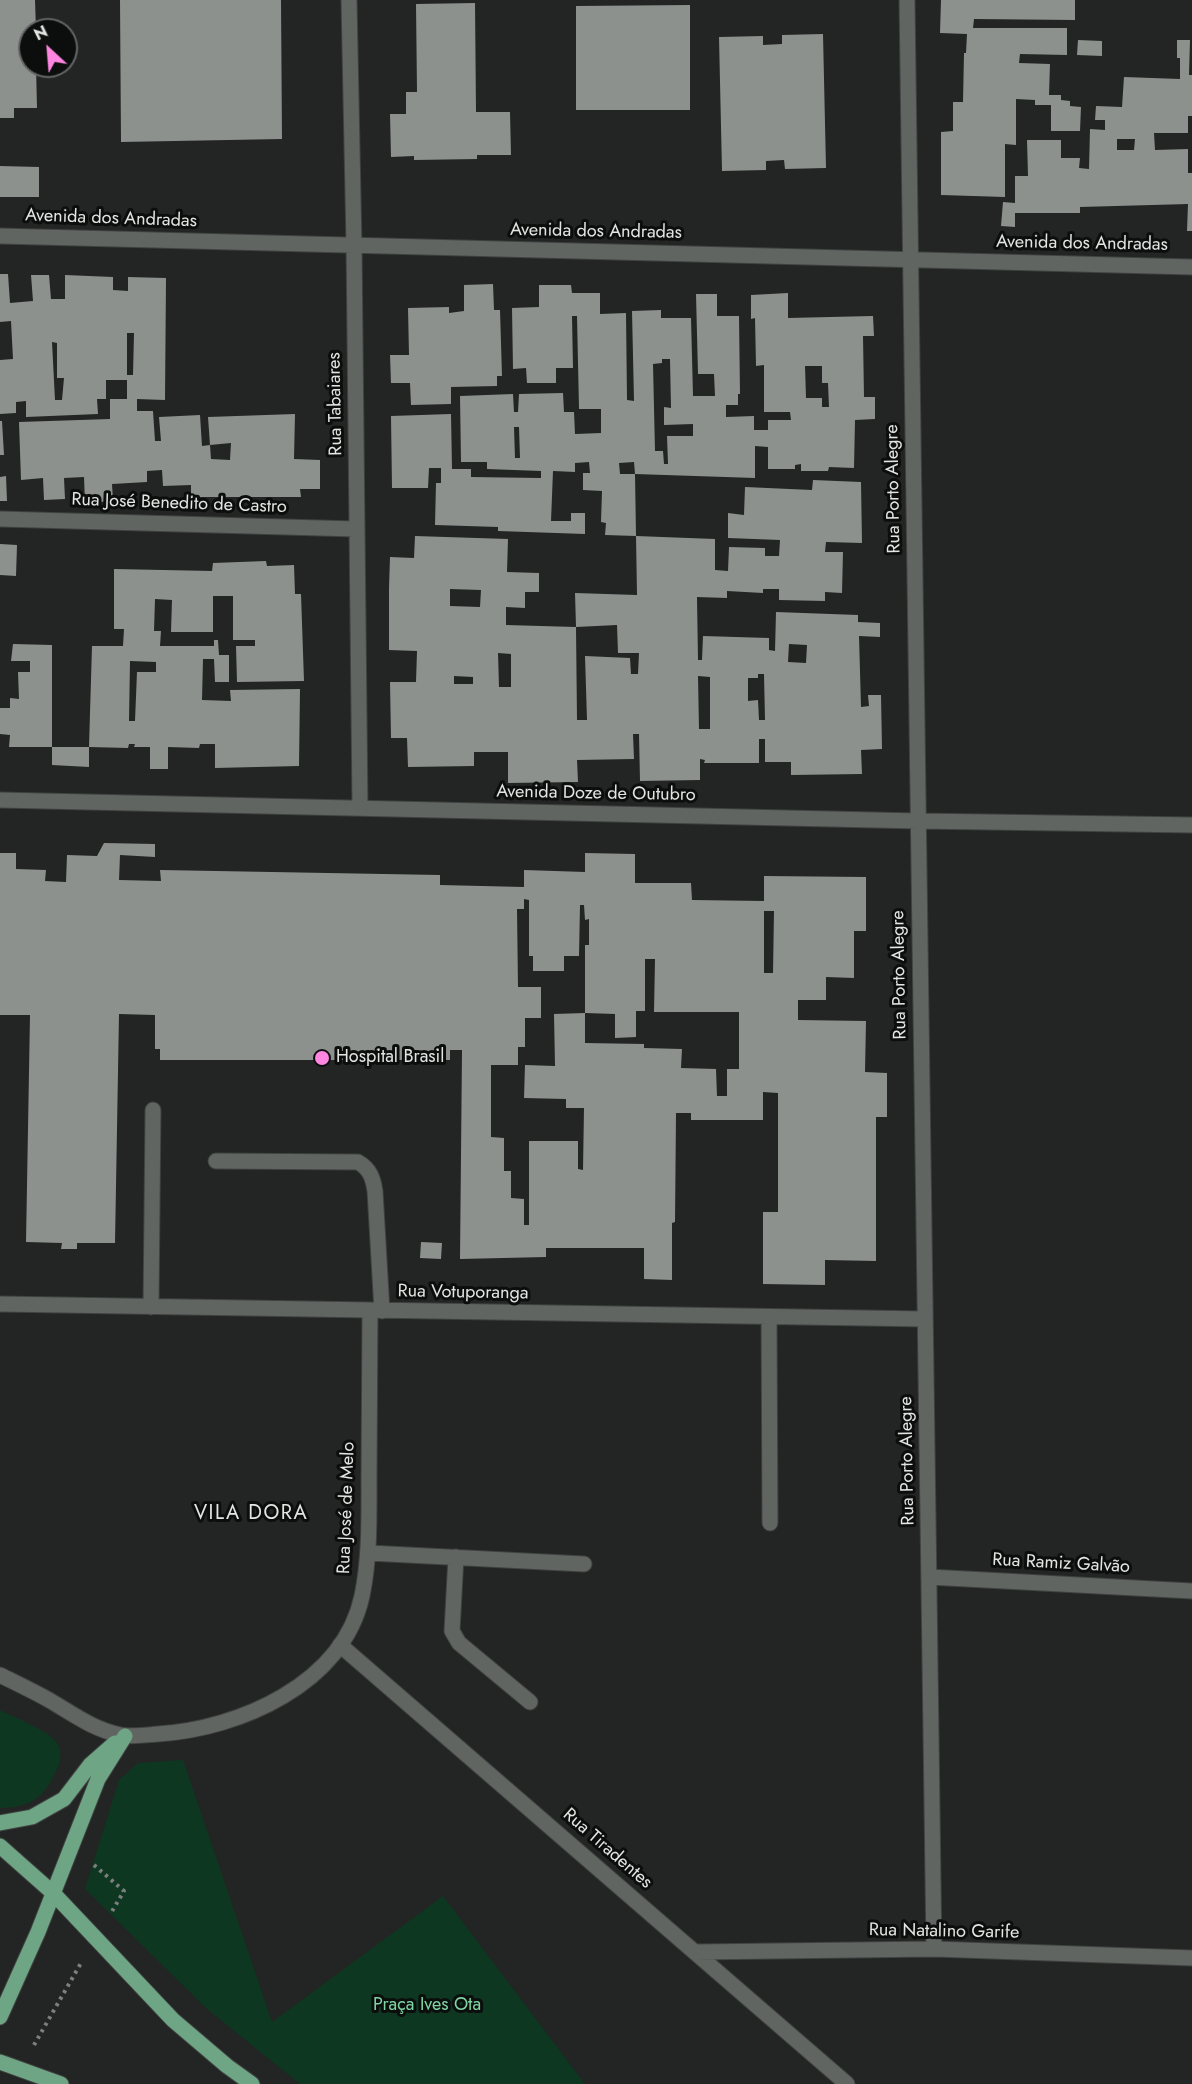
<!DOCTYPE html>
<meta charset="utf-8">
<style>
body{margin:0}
#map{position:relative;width:1192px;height:2084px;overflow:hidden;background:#222523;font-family:Jost,sans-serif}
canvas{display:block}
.north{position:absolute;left:18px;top:18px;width:60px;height:60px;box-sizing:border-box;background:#0c0e0d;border:2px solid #626463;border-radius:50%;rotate:334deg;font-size:16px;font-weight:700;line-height:24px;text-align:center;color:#e3e5e3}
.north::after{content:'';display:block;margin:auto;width:21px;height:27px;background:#fe85e0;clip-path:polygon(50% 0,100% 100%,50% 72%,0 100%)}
</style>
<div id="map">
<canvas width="1192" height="2084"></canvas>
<div class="north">N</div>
</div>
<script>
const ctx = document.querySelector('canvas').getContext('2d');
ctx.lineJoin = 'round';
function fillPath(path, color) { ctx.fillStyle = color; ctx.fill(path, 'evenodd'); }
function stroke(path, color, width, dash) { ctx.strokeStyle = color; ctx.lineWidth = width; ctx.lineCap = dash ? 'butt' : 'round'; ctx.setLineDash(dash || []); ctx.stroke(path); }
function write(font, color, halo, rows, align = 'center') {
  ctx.font = font + ' Jost,sans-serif'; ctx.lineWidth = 6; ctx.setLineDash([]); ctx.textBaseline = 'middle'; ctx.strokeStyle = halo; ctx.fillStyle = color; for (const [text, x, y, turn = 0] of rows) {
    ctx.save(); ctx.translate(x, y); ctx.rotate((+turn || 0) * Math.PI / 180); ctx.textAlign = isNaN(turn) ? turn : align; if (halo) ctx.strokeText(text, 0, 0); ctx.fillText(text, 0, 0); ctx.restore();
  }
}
fillPath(new Path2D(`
 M 0,1710 C 15,1718 48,1730 57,1743 C 62,1751 61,1761 57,1769 C 45,1797 31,1808 0,1808 Z
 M 183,1760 L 272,2022 L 443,1896 L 585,2084 L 300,2084 L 207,2009 L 85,1889 L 119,1780 L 138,1763 Z`), '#0e3722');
fillPath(new Path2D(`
 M 0,0 L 35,0 L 36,30 L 30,30 L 30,66 L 36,66 L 37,108 L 14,108 L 14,118 L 0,118 Z
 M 120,0 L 281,0 L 282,139 L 121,142 Z
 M 941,0 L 1075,0 L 1075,20 L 974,19 L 973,28 L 1067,28 L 1067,55 L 1020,54 L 1019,63 L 1050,64 L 1049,95 L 1061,95 L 1061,100 L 1070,101 L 1070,106 L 1081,107 L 1080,131 L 1051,131 L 1051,105 L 1035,105 L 1035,100 L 1016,99 L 1016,145 L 1005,144 L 1005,197 L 941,195 L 941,132 L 953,131 L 953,102 L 963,102 L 964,53 L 966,53 L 967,34 L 940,33 Z
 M 475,3 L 476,112 L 510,112 L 511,155 L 477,155 L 477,159 L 414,160 L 414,156 L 391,157 L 390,114 L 406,114 L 406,92 L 417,92 L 416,4 Z
 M 690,5 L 690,110 L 576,110 L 576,6 Z
 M 823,34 L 826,168 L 785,169 L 784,160 L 766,161 L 766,170 L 722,171 L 719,37 L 763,36 L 763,45 L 782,44 L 782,35 Z
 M 1078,40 L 1102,41 L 1102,56 L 1077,55 Z
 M 1177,40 L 1190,40 L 1189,75 L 1192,75 L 1192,116 L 1188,116 L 1188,133 L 1154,133 L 1155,150 L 1188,149 L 1188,173 L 1192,173 L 1192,231 L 1187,231 L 1188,204 L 1080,207 L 1080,213 L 1015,213 L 1015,227 L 1001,226 L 1003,202 L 1015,203 L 1015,176 L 1028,176 L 1027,140 L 1061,140 L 1061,158 L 1080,158 L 1079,168 L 1089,169 L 1090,129 L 1105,130 L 1105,120 L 1095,120 L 1096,106 L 1122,107 L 1124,77 L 1180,79 L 1180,58 L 1177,58 ZM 1117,139 L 1135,139 L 1134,150 L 1117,150 Z
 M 0,166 L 39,167 L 39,197 L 0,197 Z
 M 0,274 L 8,274 L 10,303 L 33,301 L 31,275 L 49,275 L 51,299 L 65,299 L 65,275 L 113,277 L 113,290 L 128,291 L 128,277 L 166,278 L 165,400 L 137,399 L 137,411 L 153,411 L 155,441 L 161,441 L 159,417 L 200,415 L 202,446 L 210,445 L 211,459 L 230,460 L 231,443 L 210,445 L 208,417 L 295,414 L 294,459 L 320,460 L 320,489 L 300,489 L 301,497 L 191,497 L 191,485 L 163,486 L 162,470 L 147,471 L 147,482 L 112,484 L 113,501 L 85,503 L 84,477 L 64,478 L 65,499 L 44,500 L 43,478 L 21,480 L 19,422 L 110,419 L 110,399 L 127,399 L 127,380 L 106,380 L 106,399 L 97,399 L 98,414 L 26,417 L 26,401 L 16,402 L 16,413 L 0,414 L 0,360 L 13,359 L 11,321 L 0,322 ZM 127,333 L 134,333 L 133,375 L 127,375 ZM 52,342 L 57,343 L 57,378 L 64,378 L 62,400 L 55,400 Z
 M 493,284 L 494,310 L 500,310 L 502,376 L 497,376 L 497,386 L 451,387 L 451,404 L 411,405 L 410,383 L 391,383 L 390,355 L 409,355 L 408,308 L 449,307 L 449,313 L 464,311 L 464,285 Z
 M 539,285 L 571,285 L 572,293 L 600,293 L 600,314 L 626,313 L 627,400 L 634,401 L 632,311 L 661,310 L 661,318 L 691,318 L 693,396 L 715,396 L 714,374 L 698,374 L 696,294 L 717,294 L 717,316 L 739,316 L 740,394 L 738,394 L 738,405 L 726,405 L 726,417 L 754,416 L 754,430 L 768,430 L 768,420 L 791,420 L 790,412 L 764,412 L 764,365 L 756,366 L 755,318 L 751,319 L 751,295 L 788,293 L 788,318 L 873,316 L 874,336 L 863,336 L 864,397 L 875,397 L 875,419 L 855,420 L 854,468 L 829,467 L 828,471 L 801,471 L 801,464 L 795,465 L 795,469 L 768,469 L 768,447 L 755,446 L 755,478 L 635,474 L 634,462 L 619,463 L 620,474 L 635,474 L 636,536 L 715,539 L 715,570 L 728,571 L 729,547 L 765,548 L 765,556 L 779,556 L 780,540 L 728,538 L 728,513 L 744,515 L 745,487 L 812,490 L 813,480 L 861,482 L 862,543 L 826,542 L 825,552 L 843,552 L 842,593 L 825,592 L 825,601 L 779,600 L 779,589 L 763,589 L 763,593 L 727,591 L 727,598 L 697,597 L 698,660 L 702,660 L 703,636 L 769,638 L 769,650 L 775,651 L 776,612 L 858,615 L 858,622 L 880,623 L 880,637 L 859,636 L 861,707 L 869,706 L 868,695 L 881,695 L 882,749 L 861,750 L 862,774 L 791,775 L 791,762 L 765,762 L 765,739 L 759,739 L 759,763 L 704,763 L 705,760 L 700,759 L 700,780 L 640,781 L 639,734 L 633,734 L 634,759 L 577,760 L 578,782 L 508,783 L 508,752 L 474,752 L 474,766 L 408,767 L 407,738 L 391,738 L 390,682 L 416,682 L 417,651 L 389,650 L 389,588 L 390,557 L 414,558 L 415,536 L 508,539 L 507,572 L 539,573 L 539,592 L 525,592 L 525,608 L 506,607 L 506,625 L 576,627 L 575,593 L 637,595 L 636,536 L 605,535 L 606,523 L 601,522 L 602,491 L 583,490 L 583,473 L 590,473 L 589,462 L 575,463 L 575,472 L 553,471 L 551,521 L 571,521 L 571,513 L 585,513 L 585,534 L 498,531 L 498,527 L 435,525 L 436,483 L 441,483 L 441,468 L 429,468 L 428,488 L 392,488 L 391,416 L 451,414 L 452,469 L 471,469 L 471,477 L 541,478 L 541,471 L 487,469 L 487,462 L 461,462 L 460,396 L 513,394 L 514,412 L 518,412 L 519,394 L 563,393 L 564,412 L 574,412 L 575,434 L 601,433 L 601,409 L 579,409 L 577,316 L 572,316 L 573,368 L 556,368 L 556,383 L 527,383 L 526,368 L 513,369 L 512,308 L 539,307 ZM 662,359 L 670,359 L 671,408 L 664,407 L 664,425 L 693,424 L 693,436 L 667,436 L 668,464 L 664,464 L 663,451 L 655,451 L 653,364 L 662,363 ZM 805,366 L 822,366 L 822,383 L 828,383 L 829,407 L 822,407 L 822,398 L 806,398 ZM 514,427 L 519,427 L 520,458 L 515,458 ZM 450,589 L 481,590 L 480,607 L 450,606 ZM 617,625 L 618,653 L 639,653 L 638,674 L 631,674 L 630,658 L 585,656 L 587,720 L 577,720 L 576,627 ZM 789,644 L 807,645 L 806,663 L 788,662 ZM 498,653 L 511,654 L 511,687 L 499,687 ZM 758,674 L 764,674 L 765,720 L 759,720 L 758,700 L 748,701 L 748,678 L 758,678 ZM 454,676 L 473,677 L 473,684 L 454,684 ZM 698,676 L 710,677 L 710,729 L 699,729 Z
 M 0,421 L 2,421 L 4,455 L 0,455 Z
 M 6,476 L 7,501 L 0,501 L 0,477 Z
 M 0,544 L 17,545 L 16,576 L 0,575 Z
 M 266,561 L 267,566 L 294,565 L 295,594 L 301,594 L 304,681 L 237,682 L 236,646 L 255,646 L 255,640 L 233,640 L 233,596 L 213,596 L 213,632 L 171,632 L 172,600 L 155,599 L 154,631 L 161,631 L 160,646 L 214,646 L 214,640 L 218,640 L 219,655 L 229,655 L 229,682 L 215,682 L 214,659 L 203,659 L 202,700 L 231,701 L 230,690 L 300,689 L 299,766 L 215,768 L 215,744 L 200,744 L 199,748 L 168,747 L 168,769 L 150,769 L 150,747 L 134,747 L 135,744 L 129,744 L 128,748 L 89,747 L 92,646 L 123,646 L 124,629 L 114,629 L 114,569 L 212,571 L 213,563 ZM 130,661 L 156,662 L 156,672 L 137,672 L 135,721 L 129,721 Z
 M 13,644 L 52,645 L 52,747 L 9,747 L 10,735 L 0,734 L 0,708 L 10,708 L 10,698 L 19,699 L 18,672 L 30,672 L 30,661 L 11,661 Z
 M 52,747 L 89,747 L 89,767 L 52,765 Z
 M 104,843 L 155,844 L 155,857 L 120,855 L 119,880 L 161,881 L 160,870 L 440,875 L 440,885 L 524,887 L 524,870 L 585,872 L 585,853 L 635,854 L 635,883 L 691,883 L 692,900 L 764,901 L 764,876 L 866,877 L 866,931 L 854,931 L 854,978 L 826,977 L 826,1000 L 798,1000 L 798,1020 L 866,1021 L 865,1072 L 887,1073 L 887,1117 L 876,1117 L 876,1261 L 825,1260 L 825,1285 L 763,1284 L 763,1212 L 778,1212 L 778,1093 L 763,1092 L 763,1120 L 691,1120 L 691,1113 L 676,1113 L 675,1222 L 672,1223 L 672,1280 L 644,1279 L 644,1248 L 546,1248 L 546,1257 L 460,1259 L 462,1050 L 450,1050 L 450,1060 L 160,1060 L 160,1049 L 155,1049 L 155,1015 L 119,1014 L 115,1243 L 77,1243 L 77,1249 L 61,1249 L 62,1243 L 26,1242 L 30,1015 L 0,1015 L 0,853 L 16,853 L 16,869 L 46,870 L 45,881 L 66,882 L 67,855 L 97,856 ZM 524,899 L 529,900 L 529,956 L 533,956 L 533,971 L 564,971 L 564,956 L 579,956 L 580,905 L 584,905 L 585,920 L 589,919 L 589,945 L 585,945 L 585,1013 L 615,1014 L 615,1038 L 636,1037 L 636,1011 L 645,1011 L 645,959 L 655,959 L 654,1012 L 739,1012 L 739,1069 L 727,1069 L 727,1096 L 717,1096 L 716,1069 L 681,1068 L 682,1049 L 644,1048 L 644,1044 L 585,1043 L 585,1013 L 554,1014 L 555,1066 L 525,1065 L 524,1098 L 566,1099 L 566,1108 L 584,1108 L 583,1170 L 578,1169 L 578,1141 L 529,1141 L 529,1225 L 524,1225 L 524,1199 L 511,1198 L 511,1171 L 504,1171 L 504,1138 L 491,1137 L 491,1065 L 518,1065 L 518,1047 L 525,1047 L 525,1018 L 541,1018 L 541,987 L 518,987 L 517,909 L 524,909 ZM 764,911 L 774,911 L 773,973 L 764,973 Z
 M 421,1242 L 442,1243 L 441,1259 L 420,1258 Z`), '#8d918e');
const minor = new Path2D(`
 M 349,0 L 354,245 L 360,807
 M 907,0 L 934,1949
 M 0,236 L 1192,267
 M 0,519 L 356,529
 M 0,800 L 918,821 L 1192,825
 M 216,1161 L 358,1162 C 370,1169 373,1178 375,1191 L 382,1311
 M 0,1304 L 925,1319
 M 151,1307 L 153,1110
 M 769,1317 L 770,1523
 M 369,1553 L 584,1564
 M 456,1557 L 452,1631 L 459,1643 L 530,1702
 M 929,1577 L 1192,1591
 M 340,1645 L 847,2084
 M 0,1675 C 16,1683 33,1691 49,1700 C 73,1714 94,1730 121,1735 C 133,1737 146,1735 158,1734 C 239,1729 343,1684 362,1596 C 370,1557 369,1518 369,1478 C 369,1422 370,1366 370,1310
 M 696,1952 L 934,1949 L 1192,1958`);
const major = new Path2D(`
 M 0,1823 L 32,1817 L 64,1799 L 90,1765 L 115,1743
 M 0,1846 L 53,1893 L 173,2020 L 227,2066 L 252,2084
 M 0,2017 L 38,1932 L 98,1779 L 125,1736
 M 0,2062 L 61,2084`);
stroke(minor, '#3f4240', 17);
stroke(major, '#3f4240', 17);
stroke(new Path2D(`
 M 94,1865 L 124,1891 L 111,1913
 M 34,2045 L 81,1963`), '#7c7f7d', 4, [3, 4.5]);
stroke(minor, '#616562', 15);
stroke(major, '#6ea585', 15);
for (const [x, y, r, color] of [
 [322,1058,8,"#fe85e0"]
]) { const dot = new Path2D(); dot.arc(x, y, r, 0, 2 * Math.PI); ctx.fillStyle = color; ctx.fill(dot); stroke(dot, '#0c0e0d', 2); }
write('18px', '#e3e5e3', '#0c0e0d', [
 ["Avenida dos Andradas",111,219,2],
 ["Avenida dos Andradas",596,232,1],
 ["Avenida dos Andradas",1082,244,1],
 ["Rua Tabaiares",336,404,-91],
 ["Rua Porto Alegre",894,489,-91],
 ["Rua José Benedito de Castro",179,504,2],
 ["Avenida Doze de Outubro",596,794,1],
 ["Rua Porto Alegre",900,975,-91],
 ["Rua Votuporanga",463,1293,1],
 ["Rua Porto Alegre",908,1461,-91],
 ["Rua José de Melo",347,1508,-88],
 ["Rua Ramiz Galvão",1061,1564,3],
 ["Rua Tiradentes",607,1849,41],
 ["Rua Natalino Garife",944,1932,1]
]);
write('18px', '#e3e5e3', '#0c0e0d', [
 ["Hospital Brasil",336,1058]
], 'left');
write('18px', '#7fd4a3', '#0c0e0d', [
 ["Praça Ives Ota",427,2006]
]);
ctx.letterSpacing = '1.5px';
write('20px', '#e3e5e3', '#0c0e0d', [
 ["VILA DORA",251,1514]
]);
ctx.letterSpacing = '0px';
</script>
